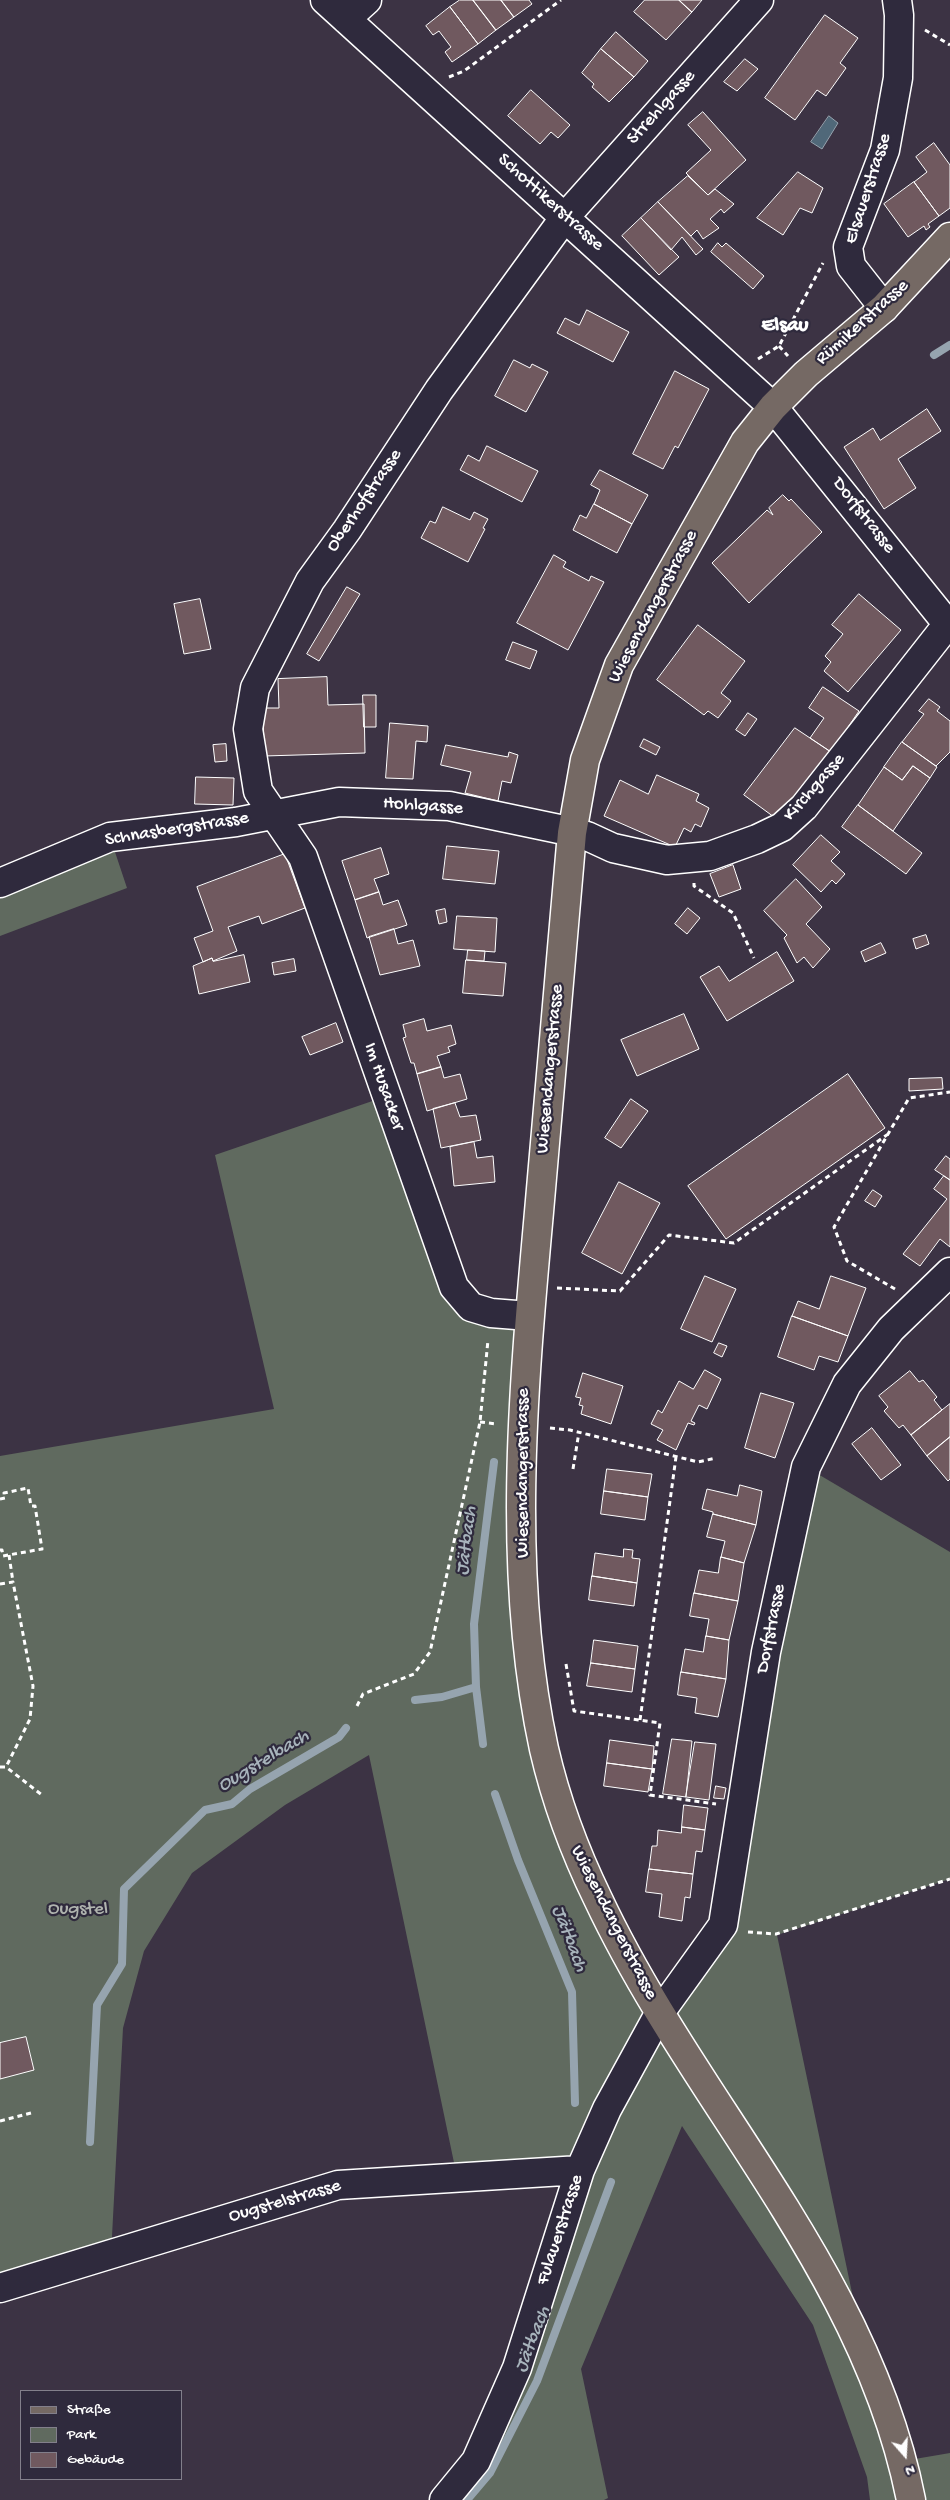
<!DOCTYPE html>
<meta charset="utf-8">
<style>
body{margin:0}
#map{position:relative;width:950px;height:2500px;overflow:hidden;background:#3c3344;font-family:"Gochi Hand",sans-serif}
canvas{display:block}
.legend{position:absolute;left:20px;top:2390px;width:162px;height:90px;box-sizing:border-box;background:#2f2a3d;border:1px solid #827f8b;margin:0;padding:6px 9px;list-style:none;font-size:15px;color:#fff}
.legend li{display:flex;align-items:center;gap:10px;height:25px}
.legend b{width:25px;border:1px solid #827f8b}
.north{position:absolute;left:880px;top:2430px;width:50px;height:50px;-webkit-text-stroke:4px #2f2a3d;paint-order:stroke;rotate:161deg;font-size:14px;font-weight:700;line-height:20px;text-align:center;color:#fff}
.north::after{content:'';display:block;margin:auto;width:18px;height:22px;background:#fff;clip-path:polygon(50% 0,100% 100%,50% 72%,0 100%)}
</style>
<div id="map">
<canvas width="950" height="2500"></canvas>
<ul class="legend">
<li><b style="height:6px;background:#756964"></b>Straße</li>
<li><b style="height:14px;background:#606a5f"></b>Park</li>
<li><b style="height:14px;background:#70595f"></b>Gebäude</li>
</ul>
<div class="north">N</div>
</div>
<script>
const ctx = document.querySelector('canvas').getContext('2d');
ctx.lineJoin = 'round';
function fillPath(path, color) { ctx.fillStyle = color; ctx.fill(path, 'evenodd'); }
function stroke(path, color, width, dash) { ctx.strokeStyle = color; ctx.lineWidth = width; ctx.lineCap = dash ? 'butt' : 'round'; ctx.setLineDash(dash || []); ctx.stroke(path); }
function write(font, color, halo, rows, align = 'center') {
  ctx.font = font + ' "Gochi Hand",sans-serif'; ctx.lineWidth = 4.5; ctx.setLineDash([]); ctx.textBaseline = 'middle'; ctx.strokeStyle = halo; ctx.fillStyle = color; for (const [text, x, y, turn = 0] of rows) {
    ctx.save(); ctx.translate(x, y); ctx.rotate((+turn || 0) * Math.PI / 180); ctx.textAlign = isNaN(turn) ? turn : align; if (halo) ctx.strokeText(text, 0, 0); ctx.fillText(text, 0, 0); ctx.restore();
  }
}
fillPath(new Path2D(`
 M 114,849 L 127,888 L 0,936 L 0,883 Z
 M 387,1096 L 454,1287 L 529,1316 L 522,1426 L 545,1751 L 659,2014 L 723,1925 L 806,1467 L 950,1552 L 950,1879 L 777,1935 L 864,2350 L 903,2461 L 950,2453 L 950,2500 L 870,2500 L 867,2477 L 813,2325 L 682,2126 L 581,2369 L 608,2498 L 604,2500 L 444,2500 L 476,2461 L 580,2170 L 457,2177 L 369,1755 L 285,1805 L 192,1873 L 144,1951 L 123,2028 L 111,2255 L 0,2288 L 0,2079 L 34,2069 L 26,2037 L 0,2043 L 0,1456 L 274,1409 L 215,1155 Z`), '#606a5f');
const water = new Path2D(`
 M 829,116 L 838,123 L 822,149 L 811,142 Z`);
fillPath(water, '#506879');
stroke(water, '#96a4af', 1);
stroke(new Path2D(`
 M 934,355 L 950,345
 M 415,1700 L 442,1697 L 476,1687
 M 483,1744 L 476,1687 L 474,1624 L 494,1462
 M 495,1794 L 518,1860 L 572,1992 L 575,2103
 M 90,2142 L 97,2005 L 122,1964 L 124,1889 L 205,1810 L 232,1804 L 250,1789 L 339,1737 L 346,1728
 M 467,2500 L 490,2473 L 537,2381 L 611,2182`), '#96a4af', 8);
const building = new Path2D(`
 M 460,0 L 473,0 L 496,30 L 478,44 L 450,7 Z
 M 473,0 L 501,0 L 514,17 L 496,30 Z
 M 501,0 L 529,0 L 532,4 L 514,17 Z
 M 645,0 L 679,0 L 692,12 L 666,40 L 634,12 Z
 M 679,0 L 702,0 L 692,12 Z
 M 450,7 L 478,44 L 452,62 L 445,52 L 451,47 L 439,31 L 433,35 L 426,26 Z
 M 825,15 L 858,38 L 840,63 L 846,68 L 826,96 L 817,90 L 795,120 L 765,98 Z
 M 616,32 L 648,61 L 634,77 L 601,49 Z
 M 601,49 L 634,77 L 609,102 L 592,87 L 594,84 L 582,73 Z
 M 745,59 L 758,69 L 737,91 L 724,82 Z
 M 531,90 L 570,125 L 558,138 L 551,132 L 540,144 L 508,116 Z
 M 703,112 L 746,160 L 708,195 L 686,173 L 711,150 L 688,125 Z
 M 934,143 L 950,165 L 950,208 L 939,216 L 914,182 L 927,172 L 916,157 Z
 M 798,172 L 823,188 L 812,213 L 800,208 L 783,235 L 757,218 Z
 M 688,176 L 708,195 L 715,189 L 734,204 L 724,213 L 721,209 L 710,219 L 719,228 L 703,239 L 697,230 L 691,236 L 658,202 Z
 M 914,182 L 939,216 L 928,224 L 930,227 L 926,230 L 924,226 L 908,237 L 884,204 Z
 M 658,202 L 703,249 L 696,255 L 682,237 L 671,250 L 641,218 Z
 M 641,218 L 679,257 L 659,275 L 622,236 Z
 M 718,243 L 722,247 L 726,243 L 764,276 L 753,289 L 711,252 Z
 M 587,310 L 629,332 L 613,362 L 557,333 L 565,318 L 579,325 Z
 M 514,360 L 530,368 L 532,364 L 548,372 L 526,412 L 495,396 Z
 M 675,371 L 709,389 L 678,448 L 675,446 L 663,469 L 633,454 Z
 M 927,409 L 941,431 L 898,459 L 916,488 L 884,509 L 844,447 L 873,428 L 880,440 Z
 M 487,446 L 538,471 L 522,502 L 460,470 L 468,455 L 479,461 Z
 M 600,470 L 648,495 L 632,524 L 594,504 L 600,490 L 591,485 Z
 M 783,495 L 789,501 L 791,499 L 822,532 L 749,603 L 712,563 L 767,510 L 773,515 L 769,508 Z
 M 594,504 L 632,524 L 617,553 L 573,530 L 580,515 L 586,518 Z
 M 443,507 L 470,520 L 474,512 L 488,519 L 483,528 L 485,529 L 468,562 L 421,538 L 430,521 L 435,523 Z
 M 554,555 L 566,562 L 563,567 L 589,581 L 591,576 L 604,582 L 568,650 L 517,623 Z
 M 347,587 L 360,594 L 319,661 L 307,654 Z
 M 859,594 L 901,630 L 848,692 L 824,671 L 831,662 L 825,656 L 843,634 L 832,625 Z
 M 200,599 L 211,649 L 184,654 L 174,604 Z
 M 698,625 L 745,661 L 721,693 L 731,701 L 718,718 L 708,711 L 704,715 L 657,680 Z
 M 513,642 L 537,651 L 530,669 L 506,660 Z
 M 327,677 L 328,705 L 364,704 L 365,753 L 264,756 L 263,708 L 279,708 L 278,679 Z
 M 823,687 L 859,711 L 831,752 L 810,738 L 824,718 L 809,708 Z
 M 363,695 L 376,695 L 376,727 L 364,727 Z
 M 929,699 L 940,707 L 937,711 L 950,721 L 950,752 L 936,766 L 902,742 L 924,714 L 919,711 Z
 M 748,713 L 757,719 L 745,736 L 736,730 Z
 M 390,723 L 428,726 L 427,742 L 416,741 L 413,779 L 386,778 Z
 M 795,728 L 831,752 L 799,794 L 774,817 L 744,795 Z
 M 644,739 L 660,747 L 656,755 L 640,747 Z
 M 902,742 L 937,767 L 930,778 L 913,766 L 902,780 L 884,767 Z
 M 226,744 L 227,761 L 215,762 L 213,745 Z
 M 446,745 L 508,757 L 509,752 L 518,755 L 511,783 L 502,781 L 498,801 L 465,793 L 471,772 L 441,765 Z
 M 913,766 L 930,778 L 893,831 L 858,805 L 884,767 L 902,780 Z
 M 657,775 L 699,794 L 696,801 L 709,808 L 701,827 L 695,824 L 691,832 L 684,828 L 675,847 L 604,816 L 620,780 L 648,794 Z
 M 196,777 L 234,778 L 233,805 L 195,804 Z
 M 858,805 L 922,853 L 906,874 L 842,827 Z
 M 821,835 L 840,852 L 831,861 L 845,874 L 836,884 L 832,880 L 821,892 L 793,865 Z
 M 447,846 L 499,851 L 495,884 L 443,879 Z
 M 381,848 L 389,874 L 374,879 L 379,892 L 355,900 L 342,861 Z
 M 285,854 L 305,908 L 262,924 L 259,916 L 228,927 L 237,951 L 213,961 L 212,958 L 203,962 L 194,938 L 213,931 L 197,887 Z
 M 733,865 L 741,889 L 719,897 L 710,874 Z
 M 796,879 L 822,907 L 806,924 L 830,949 L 813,968 L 804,957 L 797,963 L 784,938 L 787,935 L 764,911 Z
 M 379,892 L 383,905 L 398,900 L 407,925 L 367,938 L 355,900 Z
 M 688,908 L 700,918 L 687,934 L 675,924 Z
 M 445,909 L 447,922 L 439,924 L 436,911 Z
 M 457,916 L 497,918 L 495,952 L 454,949 Z
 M 394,929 L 398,944 L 413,940 L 420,966 L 380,975 L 369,937 Z
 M 926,935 L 929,944 L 916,949 L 913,939 Z
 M 881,943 L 886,953 L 865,962 L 861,952 Z
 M 468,950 L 485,951 L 484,961 L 467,960 Z
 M 777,952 L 794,981 L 727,1021 L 700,977 L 719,966 L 729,981 Z
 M 244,955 L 250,982 L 199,994 L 193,966 L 212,958 L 213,961 Z
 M 294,959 L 296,971 L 274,975 L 272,963 Z
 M 466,960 L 506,963 L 503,996 L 463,993 Z
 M 684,1014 L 699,1049 L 637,1076 L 621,1040 Z
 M 424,1019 L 427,1031 L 451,1025 L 456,1044 L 448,1047 L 450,1052 L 437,1056 L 441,1067 L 417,1074 L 414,1063 L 411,1063 L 403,1038 L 406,1037 L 403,1025 Z
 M 336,1023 L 343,1042 L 310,1055 L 302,1037 Z
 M 441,1067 L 444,1078 L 460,1074 L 467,1099 L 427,1111 L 417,1074 Z
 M 848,1074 L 885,1128 L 726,1239 L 688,1186 Z
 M 942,1078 L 943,1089 L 909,1091 L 909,1079 Z
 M 631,1099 L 648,1111 L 621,1148 L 605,1138 Z
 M 455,1103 L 460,1117 L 476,1115 L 481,1140 L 441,1148 L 433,1109 Z
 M 474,1142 L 477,1158 L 493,1156 L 495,1182 L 454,1186 L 450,1147 Z
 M 946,1156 L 950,1159 L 950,1180 L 935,1170 Z
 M 944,1176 L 950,1180 L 950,1247 L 940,1239 L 920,1266 L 903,1254 L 947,1199 L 934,1189 Z
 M 619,1182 L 660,1203 L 622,1274 L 582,1253 Z
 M 873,1190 L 882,1196 L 875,1207 L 865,1201 Z
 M 705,1276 L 736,1289 L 712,1342 L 681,1329 Z
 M 831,1276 L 866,1288 L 848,1336 L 792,1316 L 798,1301 L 819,1309 Z
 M 792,1316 L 848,1336 L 838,1362 L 819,1356 L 814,1370 L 778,1357 Z
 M 719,1343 L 727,1346 L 722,1357 L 714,1353 Z
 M 705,1370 L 721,1379 L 707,1409 L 699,1405 L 691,1421 L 695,1423 L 694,1425 L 688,1423 L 676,1450 L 657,1440 L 663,1430 L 651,1424 L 658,1410 L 662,1413 L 679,1381 L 693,1389 Z
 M 910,1371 L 919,1382 L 923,1380 L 937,1397 L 934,1400 L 942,1410 L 911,1435 L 903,1425 L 899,1428 L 884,1411 L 888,1407 L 879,1396 Z
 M 583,1373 L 623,1386 L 611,1424 L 581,1414 L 583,1406 L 579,1405 L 581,1398 L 576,1397 Z
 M 761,1393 L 794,1403 L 775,1458 L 745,1448 Z
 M 950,1404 L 950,1437 L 927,1456 L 911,1435 Z
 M 872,1428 L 901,1465 L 881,1480 L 852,1444 Z
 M 950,1437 L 950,1479 L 948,1481 L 927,1456 Z
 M 607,1469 L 652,1474 L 648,1497 L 604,1491 Z
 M 740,1485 L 762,1491 L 756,1525 L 713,1514 L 713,1512 L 702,1509 L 707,1489 L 737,1496 Z
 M 604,1491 L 648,1497 L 645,1520 L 601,1514 Z
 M 713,1514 L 756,1525 L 744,1563 L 721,1557 L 725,1541 L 707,1537 Z
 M 624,1549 L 633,1550 L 632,1558 L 640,1559 L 637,1583 L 592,1576 L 595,1553 L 623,1557 Z
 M 721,1557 L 744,1563 L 738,1601 L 694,1593 L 699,1570 L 718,1573 Z
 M 592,1576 L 637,1583 L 634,1606 L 589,1600 Z
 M 694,1593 L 738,1601 L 729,1640 L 706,1636 L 709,1619 L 690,1616 Z
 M 706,1636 L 729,1640 L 726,1679 L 681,1672 L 685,1649 L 703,1652 Z
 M 594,1640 L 638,1646 L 635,1669 L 591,1663 Z
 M 591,1663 L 635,1669 L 632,1692 L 587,1686 Z
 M 681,1672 L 726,1679 L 718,1717 L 695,1713 L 697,1698 L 678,1695 Z
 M 672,1739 L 692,1741 L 686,1797 L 663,1794 Z
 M 610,1740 L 654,1746 L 652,1769 L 607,1763 Z
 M 695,1742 L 716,1744 L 709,1800 L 686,1797 Z
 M 607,1763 L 652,1769 L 648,1792 L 604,1786 Z
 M 716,1786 L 726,1788 L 724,1799 L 714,1798 Z
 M 684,1805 L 708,1808 L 705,1830 L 682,1827 Z
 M 682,1827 L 705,1830 L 702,1852 L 696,1851 L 693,1874 L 649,1869 L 652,1846 L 657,1846 L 658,1830 L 681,1833 Z
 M 649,1869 L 693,1874 L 690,1898 L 685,1897 L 682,1921 L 659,1917 L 662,1894 L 646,1892 Z
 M 26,2037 L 34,2070 L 0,2079 L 0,2043 Z`);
fillPath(building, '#70595f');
stroke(building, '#fff', 1);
const minor = new Path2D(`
 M 325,0 L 773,407 L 950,627
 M 346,19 L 367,0
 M 884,308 L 851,266 L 848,247 L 885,150 L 898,78 L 899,15 L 897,0
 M 0,883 L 110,837 L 236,822 L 339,802 L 449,806 L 559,829 L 587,836 L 613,848 L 667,860 L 710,856 L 757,839 L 782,827 L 804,807 L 940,634 L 950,626
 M 529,1316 L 491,1313 L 471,1307 L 454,1287 L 303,857 L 258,791 L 248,729 L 255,688 L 310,581 L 347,530 L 439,390 L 565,217 L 759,0
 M 0,2288 L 338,2185 L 580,2170
 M 444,2500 L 476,2461 L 517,2368 L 580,2170 L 607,2109 L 659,2014 L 723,1925 L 766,1652 L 806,1467 L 847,1384 L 891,1329 L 950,1272`);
const major = new Path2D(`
 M 911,2500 C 866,2271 695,2105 598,1899 C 575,1852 556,1801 544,1749 C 506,1573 523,1390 539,1212 C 550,1085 561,959 572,833 L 585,760 L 619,665 L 745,442 L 773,407 L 806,374 L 884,308 L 950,237`);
stroke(minor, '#fff', 31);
stroke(major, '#fff', 31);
stroke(new Path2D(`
 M 925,30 L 950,45
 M 449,77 L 464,71 L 561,0
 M 779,346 L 788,356
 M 758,359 L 779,346 L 823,263
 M 694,883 L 694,886 L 733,913 L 754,958
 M 557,1288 L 620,1291 L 669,1235 L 734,1243 L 891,1132
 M 895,1289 L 847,1261 L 834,1227 L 909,1098 L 950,1092
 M 480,1422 L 497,1424
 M 550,1428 L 570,1430 L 698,1462 L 716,1458
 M 573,1469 L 579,1432
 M 0,1499 L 5,1498 L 4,1493 L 28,1488 L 31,1506 L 35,1506 L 42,1549 L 3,1556 L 2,1550 L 0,1550
 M 9,1555 L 13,1582
 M 0,1584 L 13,1582 L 33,1686 L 30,1719 L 6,1767
 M 566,1664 L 574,1711 L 660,1723 L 650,1795 L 716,1804
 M 357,1706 L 363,1694 L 414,1674 L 430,1652 L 480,1422 L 488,1340
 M 640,1720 L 676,1457
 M 0,1767 L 6,1767 L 42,1795
 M 748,1932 L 776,1934 L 950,1879
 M 0,2121 L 31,2113`), '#fff', 3, [5, 4]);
stroke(minor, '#2f2a3d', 28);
stroke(major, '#756964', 28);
write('19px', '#fff', '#2f2a3d', [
 ["Strehlgasse",662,108,-48],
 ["Elsauerstrasse",869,189,-72],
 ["Schottikerstrasse",550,203,42],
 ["Rümikerstrasse",863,323,-42],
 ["Oberhofstrasse",365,501,-56],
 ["Dorfstrasse",863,516,52],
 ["Wiesendangerstrasse",654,607,-62],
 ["Kirchgasse",815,788,-49],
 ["Hohlgasse",423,807,4],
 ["Schnasbergstrasse",177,830,-9],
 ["Wiesendangerstrasse",551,1069,-85],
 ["Im Husacker",383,1087,71],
 ["Wiesendangerstrasse",524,1473,-90],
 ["Dorfstrasse",772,1629,-79],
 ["Wiesendangerstrasse",613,1923,63],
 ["Ougstelstrasse",285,2202,-16],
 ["Fulauerstrasse",561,2230,-72]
]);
write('19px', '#b0b4af', '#2f2a3d', [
 ["Ougstel",78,1910]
]);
write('italic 20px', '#a8b4bc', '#2f2a3d', [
 ["Jätbach",468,1541,-83],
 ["Ougstelbach",264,1762,-31],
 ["Jätbach",568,1939,69],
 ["Jätbach",534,2340,-69]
]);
write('bold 21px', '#fff', '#2f2a3d', [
 ["Elsau",785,327]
]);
</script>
